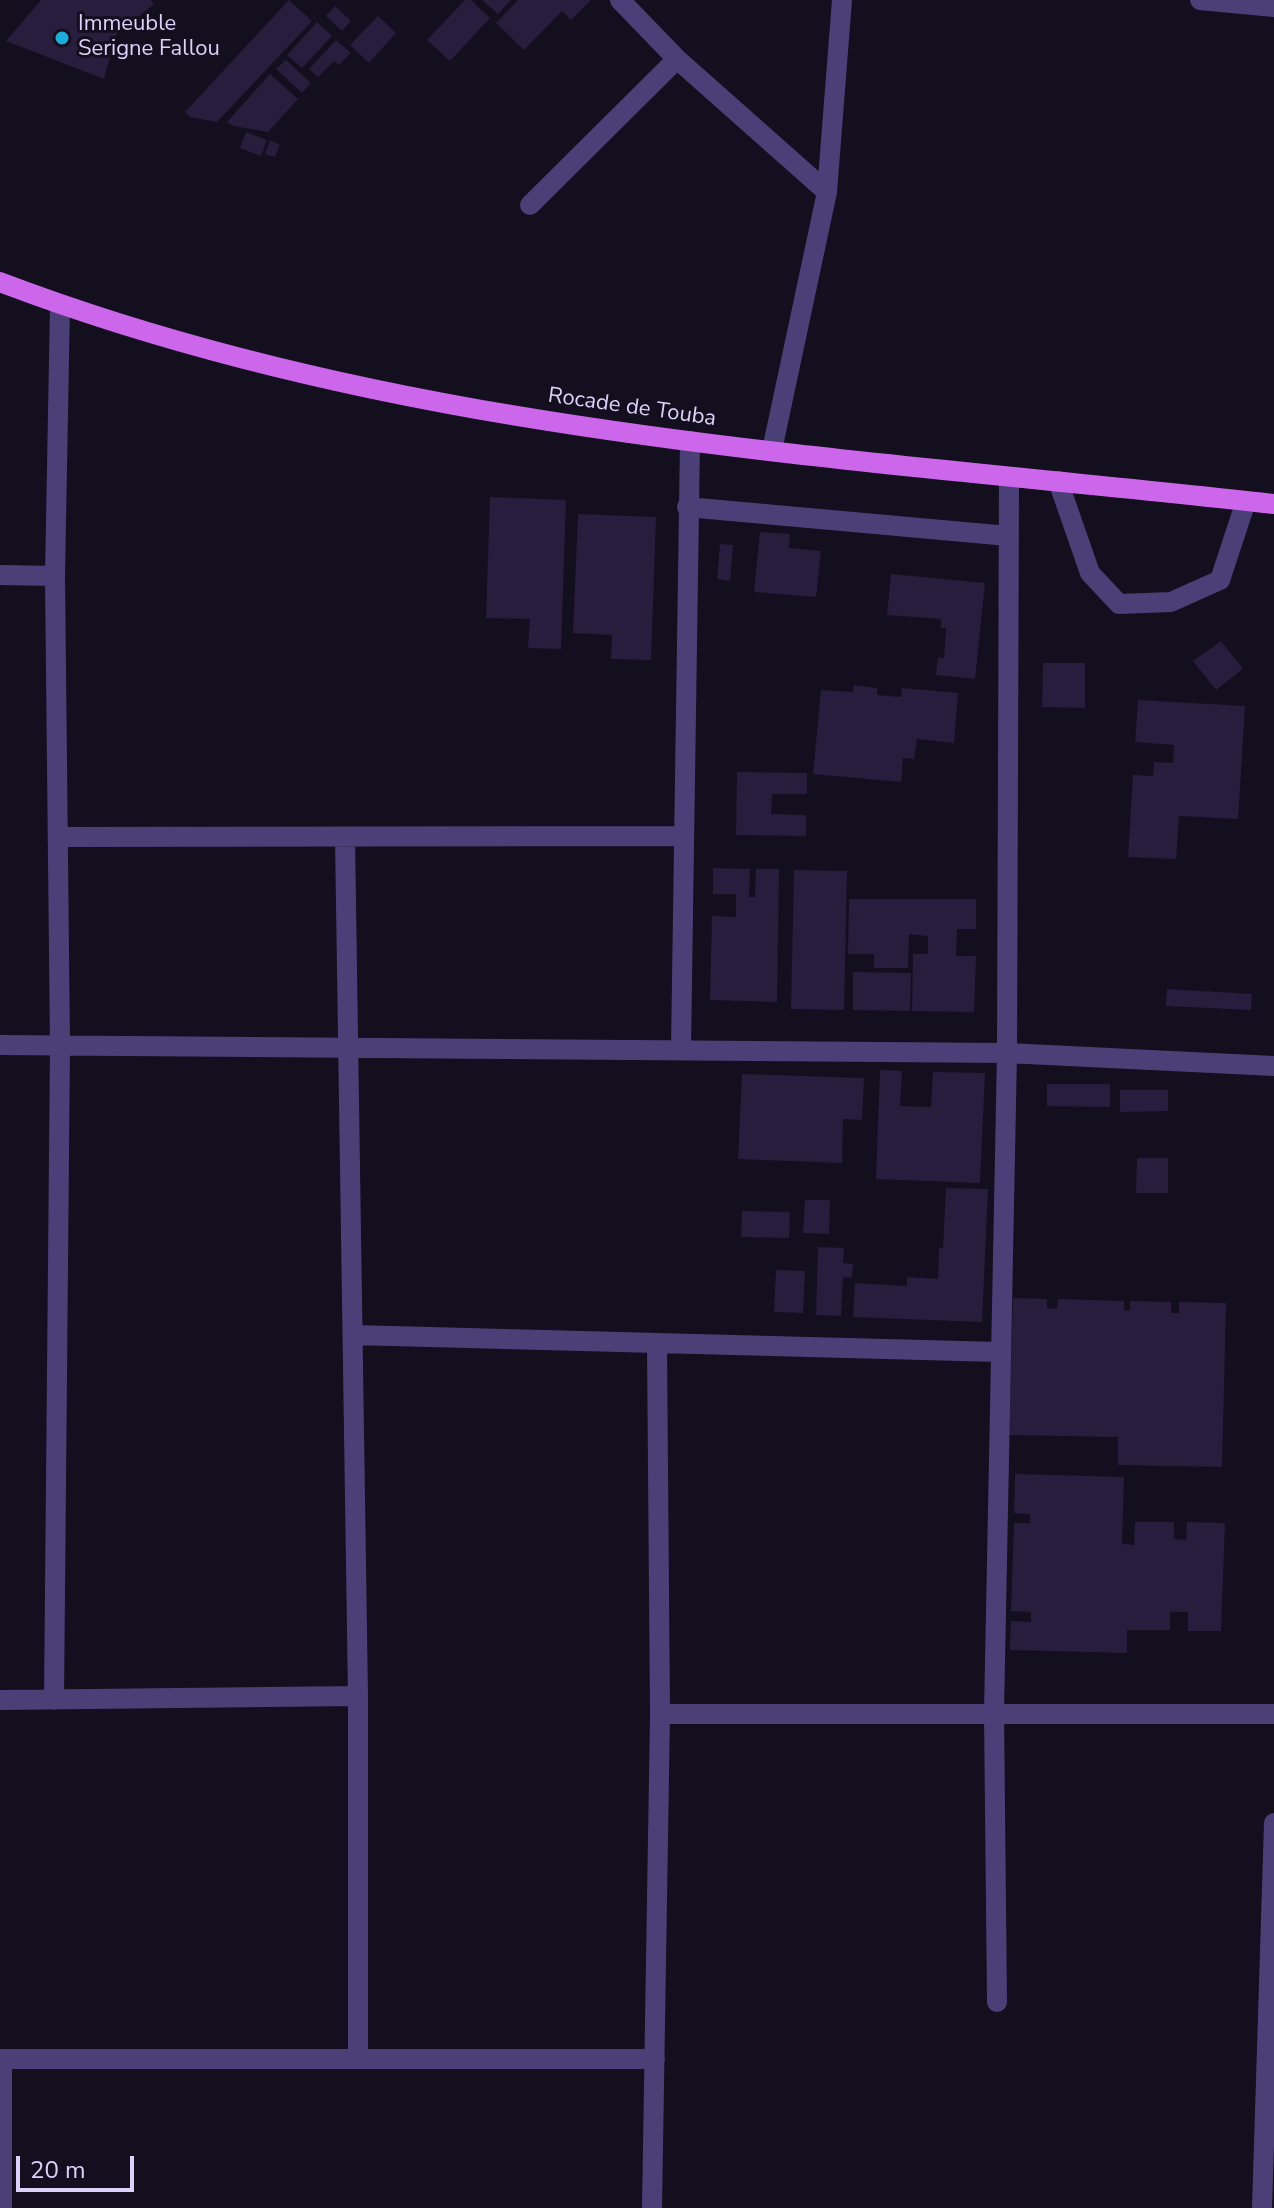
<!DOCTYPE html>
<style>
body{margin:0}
#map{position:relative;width:1274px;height:2208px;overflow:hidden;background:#130f1e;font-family:"Nunito Sans",sans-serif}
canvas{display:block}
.scale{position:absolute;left:16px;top:2156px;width:118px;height:36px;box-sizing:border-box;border:4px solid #dcd1f9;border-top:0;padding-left:10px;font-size:24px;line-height:28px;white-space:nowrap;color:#dcd1f9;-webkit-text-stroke:6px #130f1e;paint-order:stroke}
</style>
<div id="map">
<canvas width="1274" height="2208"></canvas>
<div class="scale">20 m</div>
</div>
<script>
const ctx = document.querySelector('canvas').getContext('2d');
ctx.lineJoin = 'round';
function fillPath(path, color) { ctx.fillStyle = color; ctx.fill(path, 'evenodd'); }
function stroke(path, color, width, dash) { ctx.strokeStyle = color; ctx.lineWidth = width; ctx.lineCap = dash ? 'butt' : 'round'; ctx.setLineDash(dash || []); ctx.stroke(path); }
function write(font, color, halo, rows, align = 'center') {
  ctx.font = font + ' "Nunito Sans",sans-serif'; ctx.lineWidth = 6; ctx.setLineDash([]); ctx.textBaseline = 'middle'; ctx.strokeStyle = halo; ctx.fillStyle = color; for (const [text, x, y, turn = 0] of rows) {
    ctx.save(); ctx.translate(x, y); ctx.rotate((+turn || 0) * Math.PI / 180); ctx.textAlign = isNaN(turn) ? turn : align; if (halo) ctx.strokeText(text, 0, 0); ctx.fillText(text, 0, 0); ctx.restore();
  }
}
fillPath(new Path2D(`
 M 41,0 L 151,0 L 154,4 L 116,35 L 104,79 L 6,41 Z
 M 289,0 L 312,21 L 217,122 L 190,117 L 185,112 Z
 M 465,0 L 471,0 L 490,18 L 450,61 L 427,40 Z
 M 482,0 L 511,0 L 498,14 Z
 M 518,0 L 591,0 L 571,20 L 562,11 L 524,50 L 496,23 Z
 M 335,6 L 351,21 L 342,31 L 326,16 Z
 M 378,16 L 396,33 L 369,63 L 350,45 Z
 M 317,22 L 332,36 L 302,68 L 287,55 Z
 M 336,40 L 351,53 L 339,65 L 334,61 L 318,77 L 309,69 Z
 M 286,60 L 311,83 L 302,93 L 276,69 Z
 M 270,74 L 298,99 L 268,132 L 233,126 L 227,122 Z
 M 246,132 L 267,140 L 261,156 L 240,148 Z
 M 270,140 L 280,145 L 275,157 L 265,154 Z
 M 490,497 L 566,500 L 561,649 L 528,648 L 530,619 L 486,618 Z
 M 578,514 L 656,517 L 651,660 L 611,659 L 612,635 L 573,633 Z
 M 760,532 L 790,534 L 789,548 L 821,551 L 816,597 L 754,592 Z
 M 720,544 L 733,545 L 730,581 L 717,579 Z
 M 891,574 L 985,583 L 975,679 L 936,675 L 938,657 L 944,658 L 946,628 L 941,628 L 941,619 L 887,615 Z
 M 1221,641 L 1243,669 L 1216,690 L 1193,661 Z
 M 1043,663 L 1085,663 L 1085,708 L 1042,707 Z
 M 854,685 L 877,688 L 877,695 L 901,697 L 902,688 L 958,693 L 954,743 L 917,739 L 914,759 L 903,758 L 901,782 L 813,774 L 821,690 L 853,692 Z
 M 1138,700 L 1245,706 L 1238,819 L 1179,816 L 1176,859 L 1128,857 L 1133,775 L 1153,776 L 1154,762 L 1173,763 L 1174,745 L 1135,742 Z
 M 737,772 L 807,773 L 807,794 L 772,794 L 771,814 L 806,815 L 806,836 L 736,835 Z
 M 713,868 L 750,869 L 749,897 L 755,897 L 756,869 L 779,869 L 777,1002 L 710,1000 L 712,916 L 736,917 L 736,894 L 713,894 Z
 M 794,870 L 847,871 L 844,1010 L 791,1009 Z
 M 849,899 L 976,899 L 976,929 L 957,929 L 956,956 L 976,956 L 974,1012 L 912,1011 L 913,954 L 928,954 L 928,936 L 909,934 L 908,968 L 874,968 L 874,954 L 848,954 Z
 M 853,972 L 911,973 L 910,1011 L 853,1010 Z
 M 1167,989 L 1252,994 L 1251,1010 L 1166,1006 Z
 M 880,1070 L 902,1071 L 900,1106 L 931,1107 L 933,1072 L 985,1073 L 980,1183 L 876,1179 Z
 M 742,1074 L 864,1078 L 862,1120 L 843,1119 L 842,1163 L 738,1159 Z
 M 1047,1084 L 1110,1084 L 1110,1107 L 1047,1106 Z
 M 1120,1090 L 1168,1090 L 1168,1111 L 1120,1112 Z
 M 1137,1158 L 1168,1158 L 1168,1193 L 1136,1193 Z
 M 946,1188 L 988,1189 L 982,1322 L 853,1317 L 855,1283 L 907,1286 L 907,1277 L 938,1279 L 939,1248 L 943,1248 Z
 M 805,1200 L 830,1200 L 829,1234 L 803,1233 Z
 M 742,1211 L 790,1212 L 789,1238 L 741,1237 Z
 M 818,1247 L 844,1248 L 843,1263 L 853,1264 L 852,1278 L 843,1277 L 841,1316 L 816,1315 Z
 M 776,1270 L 805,1271 L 803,1313 L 774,1312 Z
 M 1013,1298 L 1047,1299 L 1047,1308 L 1057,1309 L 1058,1299 L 1124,1301 L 1124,1310 L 1130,1311 L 1130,1301 L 1171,1302 L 1171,1313 L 1179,1313 L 1179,1302 L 1226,1303 L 1222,1467 L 1118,1465 L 1118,1437 L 1009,1435 Z
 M 1015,1474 L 1124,1477 L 1122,1544 L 1134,1545 L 1135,1522 L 1174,1522 L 1174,1539 L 1186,1540 L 1187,1522 L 1225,1523 L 1221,1631 L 1188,1631 L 1188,1612 L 1170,1612 L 1170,1630 L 1127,1630 L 1127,1653 L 1010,1650 L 1011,1621 L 1031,1622 L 1031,1612 L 1011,1611 L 1014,1523 L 1030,1523 L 1030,1514 L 1014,1513 Z`), '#281d3c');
stroke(new Path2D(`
 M 1058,481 L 1090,573 L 1119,604 L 1171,602 L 1220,580 L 1246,501`), '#4a4077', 20);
stroke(new Path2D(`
 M 620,0 L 677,59 L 827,192
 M 1200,0 L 1274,7
 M 530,205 L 677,59
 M 687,507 L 1008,536
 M 0,575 L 55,576
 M 59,837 L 683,836
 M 345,837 L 358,1696 L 358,2058
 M 0,1045 L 1007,1053 L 1274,1066
 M 681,1048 L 690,441
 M 353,1335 L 999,1352
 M 0,1700 L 358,1696
 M 54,1700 L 60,1046 L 55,576 L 60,305
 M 660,1714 L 1274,1714
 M 997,2002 L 994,1712 L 1007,1053 L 1009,477
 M 0,2059 L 655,2059
 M 2,2208 L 2,2059
 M 652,2208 L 660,1714 L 657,1345
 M 1262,2208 L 1274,1823`), '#4a4077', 20);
stroke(new Path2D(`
 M 772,450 L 827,192 L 842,0`), '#4a4077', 20);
stroke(new Path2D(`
 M 0,282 C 407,437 846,456 1274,504`), '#cc66eb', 20);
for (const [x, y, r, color] of [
 [62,38,8,"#1cacda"]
]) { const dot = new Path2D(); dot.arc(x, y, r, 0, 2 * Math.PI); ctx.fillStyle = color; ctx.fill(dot); stroke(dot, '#130f1e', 3); }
write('22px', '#dcd1f9', '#130f1e', [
 ["Immeuble",78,25],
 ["Serigne Fallou",78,50]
], 'left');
write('22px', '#dcd1f9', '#130f1e', [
 ["Rocade de Touba",632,408,8]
]);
</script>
